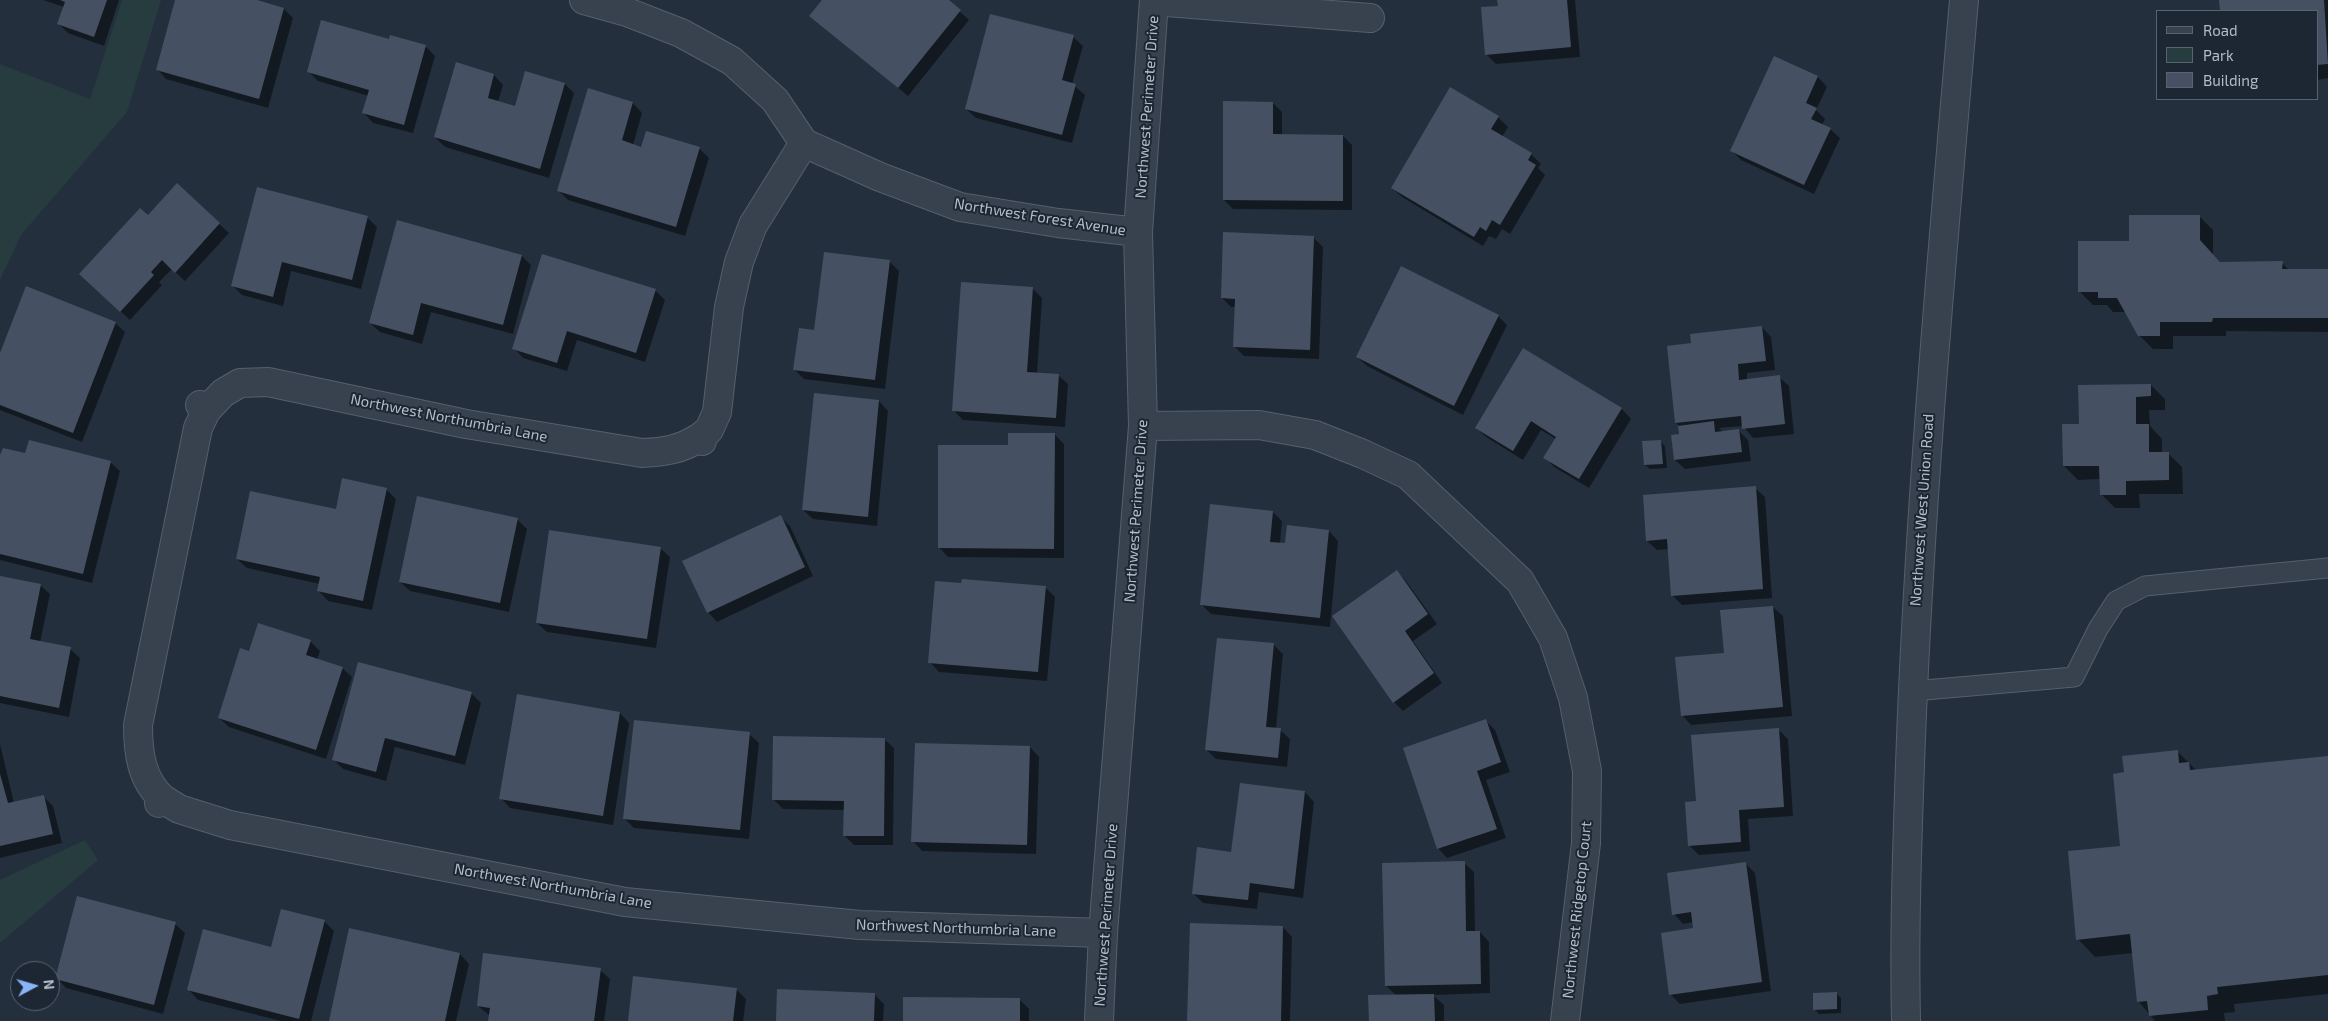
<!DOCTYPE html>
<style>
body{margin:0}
#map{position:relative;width:2328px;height:1021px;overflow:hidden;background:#242f3e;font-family:"Exo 2",sans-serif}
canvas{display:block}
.legend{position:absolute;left:2156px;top:10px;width:162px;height:90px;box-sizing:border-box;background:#1d2633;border:1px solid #59626f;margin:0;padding:6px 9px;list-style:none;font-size:15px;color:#b4bcc9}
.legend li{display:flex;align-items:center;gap:10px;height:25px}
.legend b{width:25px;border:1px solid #59626f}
.north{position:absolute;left:10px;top:961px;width:50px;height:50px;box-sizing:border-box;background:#1d2633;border:1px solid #59626f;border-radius:50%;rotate:84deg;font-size:14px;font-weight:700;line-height:20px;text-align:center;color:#b4bcc9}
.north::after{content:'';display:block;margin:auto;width:18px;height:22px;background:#8ab4f8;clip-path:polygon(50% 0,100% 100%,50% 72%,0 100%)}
</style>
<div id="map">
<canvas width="2328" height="1021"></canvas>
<ul class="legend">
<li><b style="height:6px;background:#38414e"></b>Road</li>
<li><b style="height:14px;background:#263c3f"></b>Park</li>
<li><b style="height:14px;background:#455162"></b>Building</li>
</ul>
<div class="north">N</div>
</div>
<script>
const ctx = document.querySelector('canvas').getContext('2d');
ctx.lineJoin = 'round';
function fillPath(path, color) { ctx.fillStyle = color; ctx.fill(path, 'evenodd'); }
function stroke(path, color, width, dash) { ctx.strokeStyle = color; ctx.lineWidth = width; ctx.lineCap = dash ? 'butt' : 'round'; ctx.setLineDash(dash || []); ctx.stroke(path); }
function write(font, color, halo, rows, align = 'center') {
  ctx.font = font + ' "Exo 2",sans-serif'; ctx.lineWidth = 4; ctx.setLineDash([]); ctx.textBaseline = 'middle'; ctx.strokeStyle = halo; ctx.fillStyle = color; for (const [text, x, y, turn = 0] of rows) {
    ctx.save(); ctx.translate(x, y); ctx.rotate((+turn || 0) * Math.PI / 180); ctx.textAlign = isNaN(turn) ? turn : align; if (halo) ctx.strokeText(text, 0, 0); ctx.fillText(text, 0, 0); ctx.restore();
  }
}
fillPath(new Path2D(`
 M 122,0 L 161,0 L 127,112 L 21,235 L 0,280 L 0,64 L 90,99 Z
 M 85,840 L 98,860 L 0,943 L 0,880 Z`), '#263c3f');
fillPath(new Path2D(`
 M 43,0 L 119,0 L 104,46 L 68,33 L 59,24 L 64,7 Z
 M 177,0 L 253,0 L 284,9 L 293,18 L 268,108 L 166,79 L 157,69 Z
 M 824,0 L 947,0 L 969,20 L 908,96 L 811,16 Z
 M 1499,0 L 1575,0 L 1580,57 L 1496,64 L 1486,54 L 1499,7 Z
 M 2220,0 L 2328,0 L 2328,78 L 2317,80 L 2317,11 L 2221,11 Z
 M 1073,37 L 1083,46 L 1072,84 L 1085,95 L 1072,143 L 976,118 L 966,109 Z
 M 390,40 L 425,46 L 435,56 L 413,133 L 373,123 L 364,113 L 369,96 L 318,81 L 309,72 Z
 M 1775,57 L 1818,77 L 1827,87 L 1816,110 L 1825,119 L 1822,125 L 1830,129 L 1840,138 L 1814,194 L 1741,160 L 1732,151 Z
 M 494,75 L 503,85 L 498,102 L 515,107 L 565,84 L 574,93 L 549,178 L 445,147 L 435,137 Z
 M 589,90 L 633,103 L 642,113 L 633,145 L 642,148 L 699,148 L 709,158 L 685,236 L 568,200 L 559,191 Z
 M 1273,103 L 1282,112 L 1282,136 L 1343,136 L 1352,145 L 1352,210 L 1233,209 L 1224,200 Z
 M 1498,117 L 1508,127 L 1502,137 L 1531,154 L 1541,164 L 1538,168 L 1545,175 L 1510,234 L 1502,229 L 1496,239 L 1489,236 L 1483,246 L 1402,197 L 1392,188 Z
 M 177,185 L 229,233 L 185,281 L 172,269 L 159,282 L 162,285 L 130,320 L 90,284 Z
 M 2199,216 L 2213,230 L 2213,255 L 2221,263 L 2282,263 L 2290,271 L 2328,271 L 2328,332 L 2226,331 L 2226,336 L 2173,336 L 2173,349 L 2153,349 L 2139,335 L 2126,312 L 2113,312 L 2107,305 L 2093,305 L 2080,292 L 2130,242 Z
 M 367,217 L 377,227 L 361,289 L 291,271 L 283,306 L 242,295 L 233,286 Z
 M 1313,237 L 1323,247 L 1319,359 L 1244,356 L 1234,346 L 1236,307 L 1231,307 L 1222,298 Z
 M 522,256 L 531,265 L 513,334 L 431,312 L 422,344 L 380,332 L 370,323 Z
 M 889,261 L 899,271 L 885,389 L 804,379 L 795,370 L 815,332 Z
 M 1032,288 L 1042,298 L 1037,374 L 1058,375 L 1068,384 L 1065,427 L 963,420 L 954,411 Z
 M 655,290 L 665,300 L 645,362 L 577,340 L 567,371 L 523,358 L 514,348 Z
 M 1498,316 L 1507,325 L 1463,415 L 1367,366 L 1357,357 Z
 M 115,323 L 125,332 L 82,442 L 0,410 L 0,357 Z
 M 1762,327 L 1771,337 L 1775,370 L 1747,373 L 1747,380 L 1779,377 L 1789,386 L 1794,434 L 1753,438 L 1743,426 L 1719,428 L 1723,432 L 1739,431 L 1748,440 L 1751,461 L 1685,469 L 1675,460 L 1680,435 L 1679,426 L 1676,423 L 1693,344 Z
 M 1524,349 L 1622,409 L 1631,419 L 1589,488 L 1554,467 L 1545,457 L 1556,439 L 1541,430 L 1523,460 L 1486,437 L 1476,428 Z
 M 2151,385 L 2165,399 L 2165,410 L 2149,410 L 2150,426 L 2162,439 L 2162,453 L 2168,453 L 2182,467 L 2183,494 L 2139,494 L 2140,508 L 2115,508 L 2101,494 L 2101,479 L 2078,480 L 2064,466 L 2080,425 Z
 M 879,401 L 888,411 L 877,526 L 813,519 L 803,510 Z
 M 1055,435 L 1064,444 L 1064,558 L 948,557 L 939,547 L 1009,446 Z
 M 1660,441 L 1665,446 L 1667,468 L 1650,469 L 1645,465 Z
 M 26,455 L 110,462 L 120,471 L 92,583 L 0,560 L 0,457 Z
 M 1755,488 L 1765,497 L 1772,598 L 1682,605 L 1673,596 L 1669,549 L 1657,550 L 1647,541 Z
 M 386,489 L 396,499 L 372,610 L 328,601 L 319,591 L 320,584 L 247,568 L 237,559 Z
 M 1273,512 L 1282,521 L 1280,544 L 1286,545 L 1329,531 L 1338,541 L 1330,627 L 1211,614 L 1201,604 Z
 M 780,516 L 790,526 L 813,576 L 717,622 L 708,612 Z
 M 517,519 L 527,529 L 509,612 L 410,591 L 400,582 Z
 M 660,548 L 670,557 L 656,648 L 547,632 L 537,623 Z
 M 1397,571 L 1406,581 L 1437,624 L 1413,641 L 1442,683 L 1403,711 L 1394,702 Z
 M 0,577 L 40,585 L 50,594 L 40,643 L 70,649 L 80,658 L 69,717 L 0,703 Z
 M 1045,587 L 1055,597 L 1047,681 L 939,672 L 930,662 Z
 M 1773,607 L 1783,616 L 1792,716 L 1691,725 L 1682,715 L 1725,654 Z
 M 1219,639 L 1274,645 L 1283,654 L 1276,729 L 1280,730 L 1290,739 L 1287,767 L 1216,759 L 1207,750 Z
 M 310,641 L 320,651 L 317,660 L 342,668 L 352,677 L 326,759 L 229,727 L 219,718 L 250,652 Z
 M 471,693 L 481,703 L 465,765 L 395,747 L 386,781 L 343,769 L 334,760 Z
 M 518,696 L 620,713 L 629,723 L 613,825 L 510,808 L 501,798 Z
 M 1486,721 L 1495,730 L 1510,772 L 1486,780 L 1506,838 L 1447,858 L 1438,848 Z
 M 1778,729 L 1788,739 L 1793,816 L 1748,819 L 1750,851 L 1699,855 L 1689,845 L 1698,803 Z
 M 749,734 L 759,743 L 749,839 L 634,828 L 624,818 Z
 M 884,739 L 894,748 L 893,845 L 854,845 L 844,835 L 845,810 L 783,809 L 774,800 Z
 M 0,744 L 14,803 L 43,796 L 53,806 L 62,843 L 0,858 Z
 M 1030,747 L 1039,757 L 1036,854 L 922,851 L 913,841 Z
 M 2177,751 L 2197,771 L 2328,757 L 2328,994 L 2234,1004 L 2235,1012 L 2224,1013 L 2225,1021 L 2155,1021 L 2139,1002 L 2133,953 L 2095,957 L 2078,939 L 2122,847 L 2126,773 Z
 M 1241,784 L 1305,792 L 1314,802 L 1303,898 L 1259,892 L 1257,909 L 1203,903 L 1193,893 L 1233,853 Z
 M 1464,863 L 1474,872 L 1475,932 L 1480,932 L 1489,942 L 1490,993 L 1433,995 L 1444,1005 L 1444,1021 L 1370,1021 L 1397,996 L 1386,986 Z
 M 1746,864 L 1755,873 L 1771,991 L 1680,1004 L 1670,994 L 1695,929 L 1694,922 L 1683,924 L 1674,914 Z
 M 324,921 L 334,931 L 311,1021 L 281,1021 L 198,1000 L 189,990 Z
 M 175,924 L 185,933 L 163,1014 L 66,988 L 57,978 Z
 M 1283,927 L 1292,937 L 1290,1021 L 1188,1021 Z
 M 350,930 L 460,954 L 469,964 L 456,1021 L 331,1021 Z
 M 600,970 L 610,979 L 604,1021 L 490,1021 L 490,1016 L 478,1006 Z
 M 736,989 L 746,999 L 743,1021 L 629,1021 Z
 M 1836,993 L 1841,998 L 1841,1013 L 1819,1014 L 1815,1010 Z
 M 874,994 L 884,1004 L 883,1021 L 777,1021 Z
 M 1019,999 L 1029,1009 L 1029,1021 L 904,1021 Z`), '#0007');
fillPath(new Path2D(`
 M 60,0 L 107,0 L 94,37 L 57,24 L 65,2 Z
 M 175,0 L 257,0 L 284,8 L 259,99 L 156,70 Z
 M 822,0 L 949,0 L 961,10 L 898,88 L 809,16 Z
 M 1497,0 L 1567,0 L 1571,47 L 1485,55 L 1481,7 L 1498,6 Z
 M 2219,0 L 2324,0 L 2328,64 L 2317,65 L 2317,11 L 2220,11 Z
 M 990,14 L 1074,35 L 1062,80 L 1076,84 L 1062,135 L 965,109 Z
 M 321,20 L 389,39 L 390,35 L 426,45 L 404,125 L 362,113 L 369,90 L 307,72 Z
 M 1774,56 L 1818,76 L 1806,103 L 1817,108 L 1811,119 L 1831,128 L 1804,185 L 1730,151 Z
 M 456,62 L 494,74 L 488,98 L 515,106 L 525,71 L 565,83 L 540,169 L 434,137 Z
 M 1450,87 L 1499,116 L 1491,129 L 1532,153 L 1528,160 L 1536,165 L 1500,225 L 1492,220 L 1486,231 L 1480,227 L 1474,237 L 1391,188 Z
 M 588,88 L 633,102 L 622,140 L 641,147 L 646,131 L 700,147 L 676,227 L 557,191 Z
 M 1223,101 L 1273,102 L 1273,134 L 1343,135 L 1343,201 L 1223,200 Z
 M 177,183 L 220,223 L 175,273 L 162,260 L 151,272 L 154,275 L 120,312 L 79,274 L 140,208 L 148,215 Z
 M 257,187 L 368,216 L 352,280 L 282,262 L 273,297 L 231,286 Z
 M 2129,215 L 2200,215 L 2200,240 L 2220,262 L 2283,261 L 2282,269 L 2328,269 L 2328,318 L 2213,318 L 2212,322 L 2160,322 L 2160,336 L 2138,336 L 2117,298 L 2098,298 L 2098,292 L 2078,292 L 2078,241 L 2129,241 Z
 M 397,220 L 522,255 L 503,325 L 421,303 L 413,335 L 369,323 Z
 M 1223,232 L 1314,236 L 1310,350 L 1233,347 L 1235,299 L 1221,298 Z
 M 824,252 L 890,260 L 875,380 L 793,370 L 799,328 L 814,330 Z
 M 542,254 L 656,289 L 636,353 L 567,331 L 557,363 L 512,349 Z
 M 1401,266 L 1499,315 L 1454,406 L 1356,357 Z
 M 961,282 L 1033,287 L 1027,372 L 1059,374 L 1056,418 L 952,411 Z
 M 26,286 L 116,322 L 73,433 L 0,405 L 0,353 Z
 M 1762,326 L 1766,361 L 1738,364 L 1739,380 L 1780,375 L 1785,424 L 1742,429 L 1741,416 L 1675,423 L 1667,346 L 1691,343 L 1690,334 Z
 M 1523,348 L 1622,408 L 1579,479 L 1543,458 L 1556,437 L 1531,421 L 1513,451 L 1475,428 Z
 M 2151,384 L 2151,396 L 2136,397 L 2136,424 L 2149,424 L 2149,452 L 2169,452 L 2169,480 L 2126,481 L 2126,495 L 2100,495 L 2099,466 L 2063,466 L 2062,424 L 2079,424 L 2078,385 Z
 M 814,393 L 879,400 L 868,517 L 802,510 Z
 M 1714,421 L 1715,432 L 1739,429 L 1742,452 L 1674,460 L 1671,435 L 1679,434 L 1678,426 Z
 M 1008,433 L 1055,433 L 1054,549 L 938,548 L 938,445 L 1008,445 Z
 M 29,440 L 111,461 L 83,574 L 0,554 L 0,455 L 3,448 L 25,453 Z
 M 1661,440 L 1663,464 L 1644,465 L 1642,441 Z
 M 342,478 L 387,488 L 363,601 L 317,591 L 320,577 L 236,559 L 250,491 L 336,509 Z
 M 1756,486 L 1763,589 L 1671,596 L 1667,539 L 1646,541 L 1643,495 Z
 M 417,496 L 518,518 L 500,603 L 399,582 Z
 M 1210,504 L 1273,511 L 1270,542 L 1285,543 L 1287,525 L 1329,530 L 1320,618 L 1200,605 Z
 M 781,515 L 805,567 L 707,613 L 682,561 Z
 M 549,530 L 661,547 L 647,639 L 536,623 Z
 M 1397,570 L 1428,614 L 1405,631 L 1434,673 L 1393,703 L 1332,616 Z
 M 0,576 L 41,584 L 30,639 L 71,647 L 59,708 L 0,696 Z
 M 962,579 L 1046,586 L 1038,672 L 928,663 L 935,581 L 961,583 Z
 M 1773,606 L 1783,707 L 1681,716 L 1675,657 L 1724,653 L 1720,610 Z
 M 258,623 L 311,640 L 306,655 L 343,667 L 316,750 L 218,718 L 240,648 L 249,651 Z
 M 1217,638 L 1274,643 L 1266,727 L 1281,728 L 1278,758 L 1205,750 Z
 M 358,662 L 472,692 L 455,756 L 385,738 L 376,772 L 332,760 Z
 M 517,694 L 620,712 L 603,816 L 499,799 Z
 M 1486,719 L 1501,762 L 1477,771 L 1497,829 L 1437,849 L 1403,748 Z
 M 634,720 L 750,732 L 740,830 L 623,819 Z
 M 1779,728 L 1784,807 L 1739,810 L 1741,842 L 1688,846 L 1685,802 L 1696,801 L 1691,735 Z
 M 773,736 L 885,738 L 884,836 L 843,836 L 844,801 L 772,800 Z
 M 915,743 L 1030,746 L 1027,845 L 911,842 Z
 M 2178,750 L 2179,763 L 2189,762 L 2190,770 L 2328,756 L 2328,975 L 2217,987 L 2218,994 L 2207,996 L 2208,1010 L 2149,1016 L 2147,1001 L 2137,1002 L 2130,934 L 2076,940 L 2068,851 L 2120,846 L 2113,774 L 2124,772 L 2122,756 Z
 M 0,774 L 8,803 L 44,795 L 53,834 L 0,846 Z
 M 1240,783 L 1305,791 L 1294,889 L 1250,883 L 1248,900 L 1192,894 L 1197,847 L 1231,852 Z
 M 1465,861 L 1466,931 L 1480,931 L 1481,984 L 1385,986 L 1382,863 Z
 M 1746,862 L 1762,982 L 1669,995 L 1661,933 L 1693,928 L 1691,912 L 1672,915 L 1667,873 Z
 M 77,896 L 176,922 L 154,1005 L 55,979 Z
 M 281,909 L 325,920 L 299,1019 L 187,990 L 203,929 L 271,947 Z
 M 1190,923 L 1283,926 L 1281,1021 L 1187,1021 Z
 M 349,928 L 460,953 L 445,1021 L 329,1021 Z
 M 483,953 L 601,968 L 594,1021 L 488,1021 L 490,1008 L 477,1006 Z
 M 633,976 L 737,988 L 733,1021 L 628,1021 Z
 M 777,989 L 875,993 L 874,1021 L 776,1021 Z
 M 1837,992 L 1837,1009 L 1813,1010 L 1813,993 Z
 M 1434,994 L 1435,1021 L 1369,1021 L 1368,995 Z
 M 903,997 L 1020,998 L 1020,1021 L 903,1021 Z`), '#455162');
const service = new Path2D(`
 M 1913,691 L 2074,677 L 2098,629 L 2116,601 L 2145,586 L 2328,568`);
const minor = new Path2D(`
 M 584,0 L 627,12 L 681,33 L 732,61 L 775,100 L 804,143 L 880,177 L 960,207 L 1058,223 L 1138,232
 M 1154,1 L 1370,18
 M 206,411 L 223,393 L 240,383 L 268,382 L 466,424 L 642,453 C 663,452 681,450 700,437
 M 1143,426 L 1259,425 L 1315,435 L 1363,454 L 1408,475 L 1520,581 L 1553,638 L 1573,698 L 1587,771 L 1586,843 L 1565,1021
 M 702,441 L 700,437 L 709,430 L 717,412 L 729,307 L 739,262 L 753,225 L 804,143
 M 163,799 C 141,780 138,752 138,725 L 198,428 L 206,411 L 200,405
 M 159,803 L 163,799 L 179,809 L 230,825 L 625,902 L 860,925 L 1103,933
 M 1099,1021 L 1103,933 L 1143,426 L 1138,232 L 1154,0`);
const tertiary = new Path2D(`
 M 1906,1021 C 1904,935 1907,850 1910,764 C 1919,509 1942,255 1964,0`);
stroke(service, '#565f6c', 21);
stroke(minor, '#565f6c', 30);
stroke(tertiary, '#565f6c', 30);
stroke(service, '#38414e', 19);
stroke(minor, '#38414e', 28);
stroke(tertiary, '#38414e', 28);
write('15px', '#b4bcc9', '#1d2633', [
 ["Northwest Perimeter Drive",1147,107,-86],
 ["Northwest Forest Avenue",1040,217,9],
 ["Northwest Northumbria Lane",449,418,11],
 ["Northwest West Union Road",1922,510,-86],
 ["Northwest Perimeter Drive",1136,511,-86],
 ["Northwest Northumbria Lane",553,886,10],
 ["Northwest Ridgetop Court",1577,910,-84],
 ["Northwest Perimeter Drive",1106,915,-86],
 ["Northwest Northumbria Lane",956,928,2]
]);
</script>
